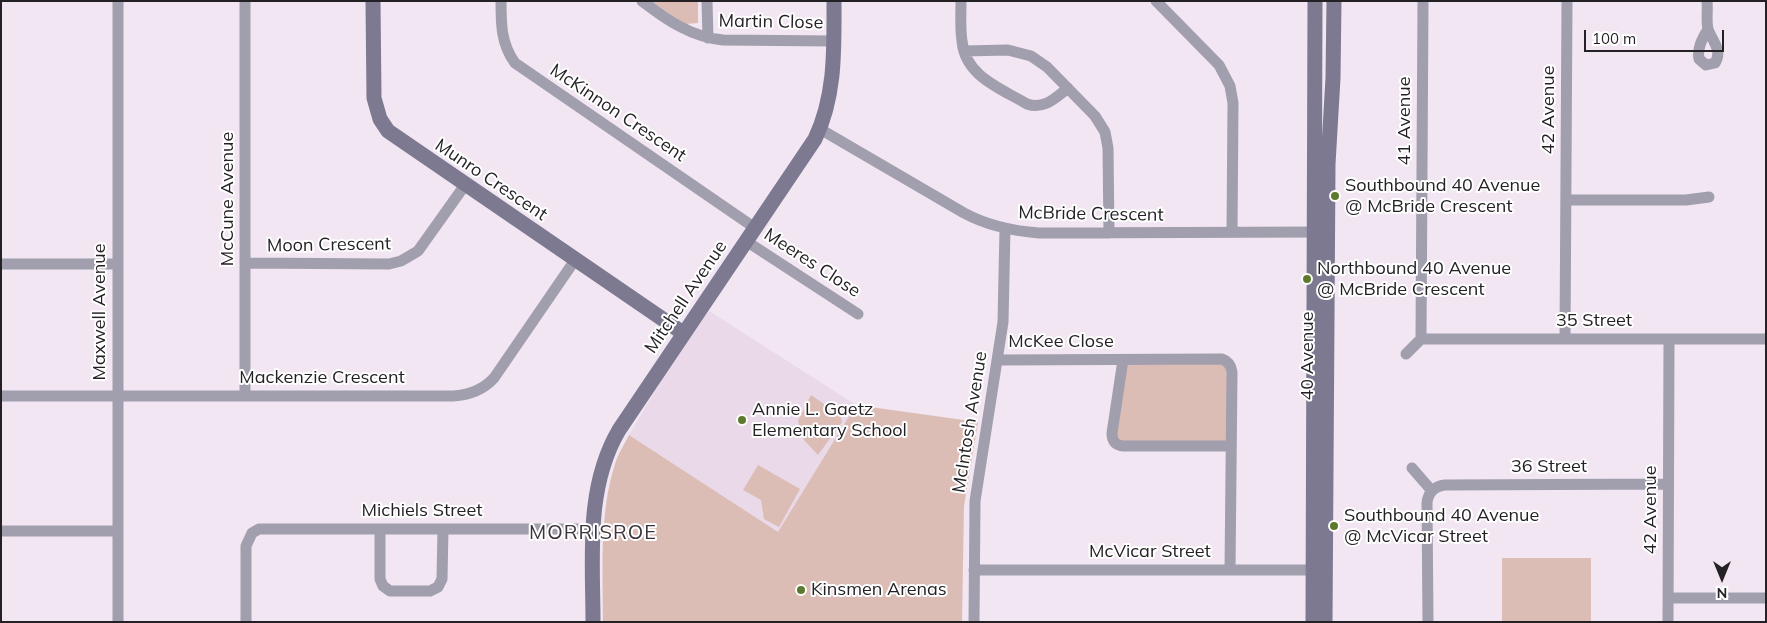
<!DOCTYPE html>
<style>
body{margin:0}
#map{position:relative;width:1767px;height:623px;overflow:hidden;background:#f1e6f1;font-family:Mulish,sans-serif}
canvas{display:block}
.frame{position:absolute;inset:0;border:2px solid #242124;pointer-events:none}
.north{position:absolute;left:1697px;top:553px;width:50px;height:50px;-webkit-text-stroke:4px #fff;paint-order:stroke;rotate:180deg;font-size:14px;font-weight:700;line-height:20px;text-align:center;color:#242124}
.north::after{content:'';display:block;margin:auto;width:18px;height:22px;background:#242124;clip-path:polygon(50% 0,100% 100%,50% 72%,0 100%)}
.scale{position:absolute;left:1584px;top:30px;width:140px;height:22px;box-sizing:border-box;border:2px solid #242124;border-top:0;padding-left:6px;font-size:15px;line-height:18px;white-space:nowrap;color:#242124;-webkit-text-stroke:4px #fff;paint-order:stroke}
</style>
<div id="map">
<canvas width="1767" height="623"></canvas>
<div class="frame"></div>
<div class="north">N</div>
<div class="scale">100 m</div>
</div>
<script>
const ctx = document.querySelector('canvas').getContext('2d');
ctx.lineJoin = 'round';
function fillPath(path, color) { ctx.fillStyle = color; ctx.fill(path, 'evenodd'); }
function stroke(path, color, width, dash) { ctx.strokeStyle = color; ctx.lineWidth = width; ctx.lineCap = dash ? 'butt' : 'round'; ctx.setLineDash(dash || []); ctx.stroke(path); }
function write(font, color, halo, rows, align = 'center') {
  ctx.font = font + ' Mulish,sans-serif'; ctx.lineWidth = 4; ctx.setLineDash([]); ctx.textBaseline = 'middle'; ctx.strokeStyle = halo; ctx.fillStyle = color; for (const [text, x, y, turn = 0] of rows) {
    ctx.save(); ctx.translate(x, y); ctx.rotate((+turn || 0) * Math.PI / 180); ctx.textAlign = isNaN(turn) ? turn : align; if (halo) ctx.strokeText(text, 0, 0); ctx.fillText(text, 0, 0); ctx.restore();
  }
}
fillPath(new Path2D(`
 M 709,311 L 856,405 L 779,533 L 629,435 L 687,337 Z`), '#e9d9e9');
fillPath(new Path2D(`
 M 650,1 L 698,1 L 698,23 L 685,24 Z
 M 1123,360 L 1226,360 L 1231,446 L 1123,446 L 1112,433 Z
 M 811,395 L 840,415 L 842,422 L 818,455 L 804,440 L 798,421 Z
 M 856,405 L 978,422 L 964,506 L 962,622 L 603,622 C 603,569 599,514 615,464 C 618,454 624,445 629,435 L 778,532 Z
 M 758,465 L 800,489 L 779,527 L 764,519 L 761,500 L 743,490 Z
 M 1502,558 L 1591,558 L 1591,622 L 1502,622 Z`), '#dcbdb6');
stroke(new Path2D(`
 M 501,1 C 501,24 501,44 515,63 L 755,228
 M 642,1 C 667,20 691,37 723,40 L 834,41
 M 707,1 L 708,38
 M 961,1 C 961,14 960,28 962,41 C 965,76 1000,88 1027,104 C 1044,110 1055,98 1068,88
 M 1156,1 L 1219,65 L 1230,86 L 1233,103 L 1232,232
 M 1707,1 C 1708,10 1706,21 1708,29 C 1712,41 1723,50 1715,63 L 1706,65 L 1699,59 C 1697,48 1702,39 1708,29
 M 964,51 L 1008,50 L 1031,56 L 1047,67 L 1095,116 L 1105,132 L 1108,148 L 1109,233
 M 820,129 L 964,213 C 988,226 1013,231 1039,233 L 1322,232
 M 1566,200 L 1686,200 L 1709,197
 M 746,241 L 858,314
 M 246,263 L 389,264 L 401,261 L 418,251 L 465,185
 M 1,264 L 117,264
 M 1421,339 L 1766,339
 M 1565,339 L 1567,1
 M 1406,354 L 1421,339 L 1423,1
 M 998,360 L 1222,359 C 1228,361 1231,365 1232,372 L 1230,570
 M 1123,360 L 1112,433 C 1112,441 1115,445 1123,446 L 1231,446
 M 1,396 L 453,396 C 470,395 483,390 494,378 L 575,260
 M 245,396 L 245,1
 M 1412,468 L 1432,491
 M 380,529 L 380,579 L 383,586 L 390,591 L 430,591 L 438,587 L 442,579 L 443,529
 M 1,531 L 118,531
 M 974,570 L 1320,570
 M 1668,598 L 1766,598
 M 118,622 L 118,1
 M 246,622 L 246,546 L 252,533 L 259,529 L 593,529
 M 974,622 L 975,501 L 1003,322 L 1005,229
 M 1428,622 L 1427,503 C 1428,492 1435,486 1445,485 L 1668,484
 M 1668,622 L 1669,339`), '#a19eae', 11);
stroke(new Path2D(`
 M 373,1 L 374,98 L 380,119 L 388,131 L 683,333
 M 593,622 C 593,557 585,488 619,430 L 815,139 C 836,95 834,48 834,1
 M 1313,622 L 1315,1
 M 1325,622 L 1328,164 L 1333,78 L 1334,1`), '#7d7990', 15);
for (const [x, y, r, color] of [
 [1335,196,5,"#5d792d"],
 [1307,279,5,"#5d792d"],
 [742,420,5,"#5d792d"],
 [1334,526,5,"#5d792d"],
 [801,590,5,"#5d792d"]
]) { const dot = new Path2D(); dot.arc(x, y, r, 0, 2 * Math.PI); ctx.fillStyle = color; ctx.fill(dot); stroke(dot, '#fff', 2); }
write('18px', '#242124', '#fff', [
 ["Martin Close",771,22,1],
 ["42 Avenue",1549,110,-90],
 ["McKinnon Crescent",618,113,34],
 ["41 Avenue",1405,121,-90],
 ["Munro Crescent",491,180,34],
 ["McCune Avenue",228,199,-90],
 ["McBride Crescent",1091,214,1],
 ["Moon Crescent",329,245,-1],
 ["Meeres Close",812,263,33],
 ["Mitchell Avenue",686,297,-56],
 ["Maxwell Avenue",100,312,-90],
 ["35 Street",1594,321],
 ["McKee Close",1061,342],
 ["40 Avenue",1308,356,-90],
 ["Mackenzie Crescent",322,378],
 ["McIntosh Avenue",970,422,-81],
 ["36 Street",1549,467],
 ["42 Avenue",1651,510,-90],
 ["Michiels Street",422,511],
 ["McVicar Street",1150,552]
]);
write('18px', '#242124', '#fff', [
 ["Southbound 40 Avenue",1345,186],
 ["@ McBride Crescent",1345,207],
 ["Northbound 40 Avenue",1317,269],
 ["@ McBride Crescent",1317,290],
 ["Annie L. Gaetz",752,410],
 ["Elementary School",752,431],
 ["Southbound 40 Avenue",1344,516],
 ["@ McVicar Street",1344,537],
 ["Kinsmen Arenas",811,590]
], 'left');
ctx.letterSpacing = '1px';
write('20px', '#3d353d', '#fff', [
 ["MORRISROE",593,533]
]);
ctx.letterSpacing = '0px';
</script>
